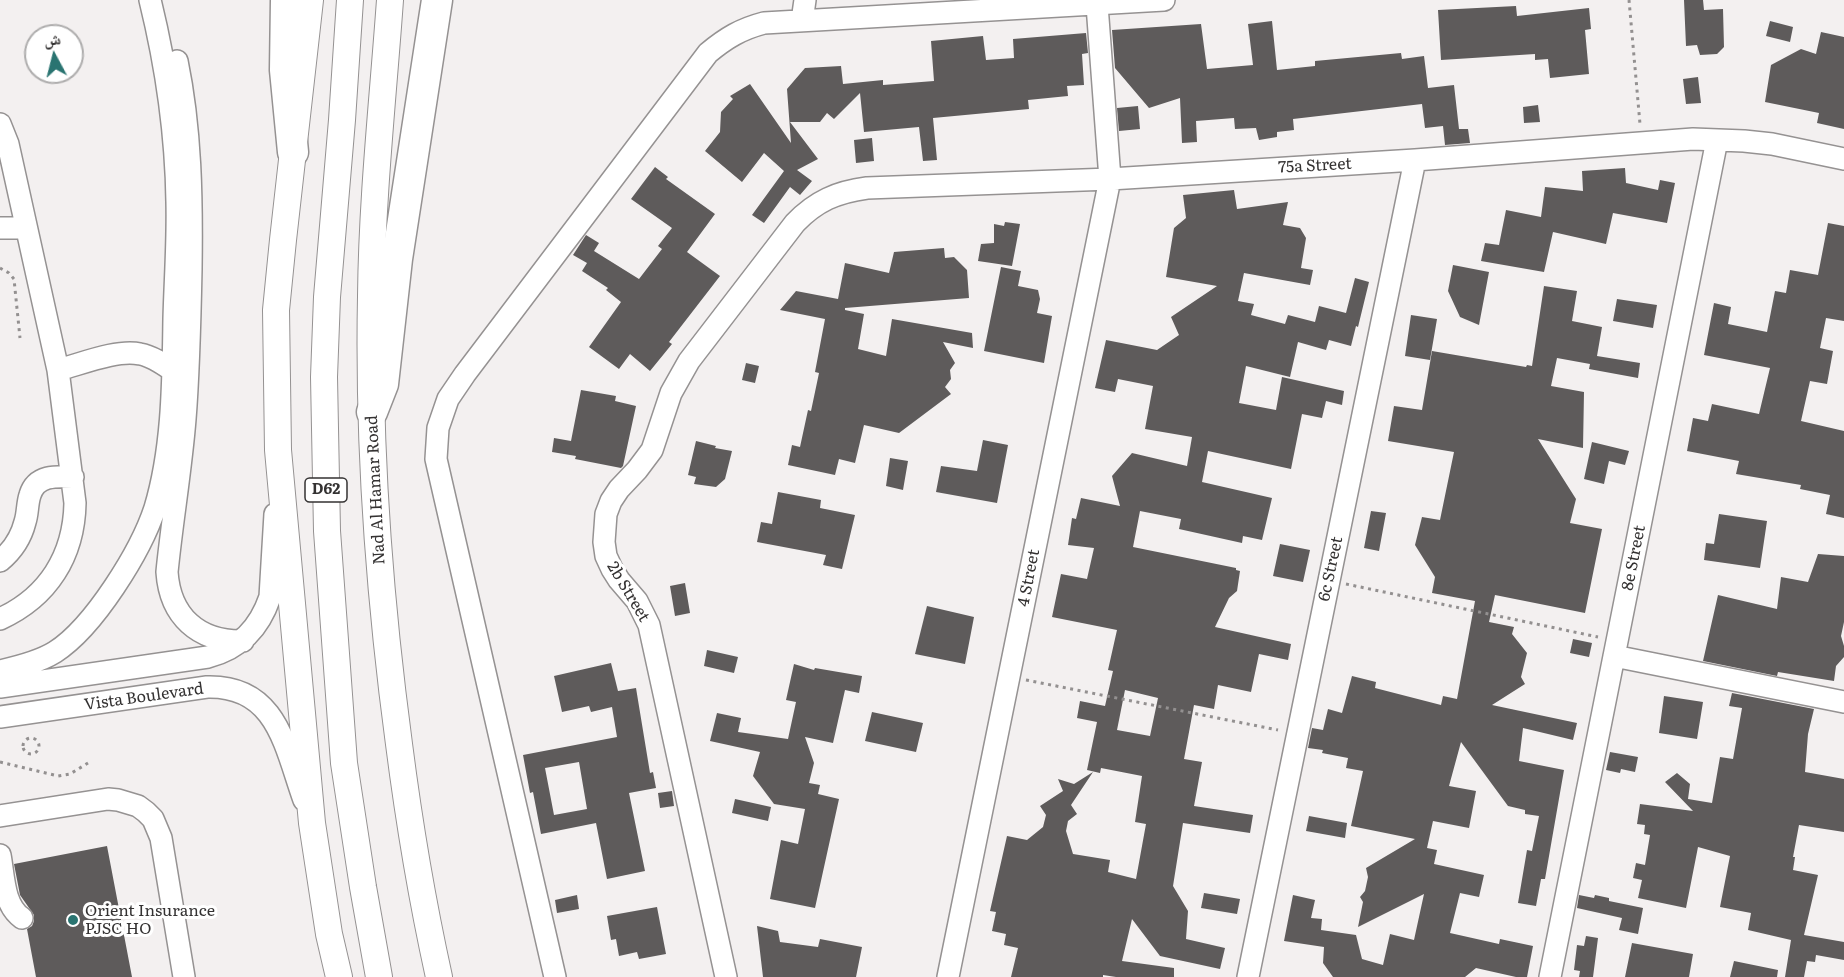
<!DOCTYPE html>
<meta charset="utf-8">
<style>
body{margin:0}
#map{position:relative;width:1844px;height:977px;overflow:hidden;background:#f3f0f0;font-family:Literata,"Noto Naskh Arabic",serif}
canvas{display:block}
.north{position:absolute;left:24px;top:24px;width:60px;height:60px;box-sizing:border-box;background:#fff;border:2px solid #aeadad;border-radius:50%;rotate:353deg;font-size:16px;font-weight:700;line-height:24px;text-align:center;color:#343232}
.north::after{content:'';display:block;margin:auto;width:21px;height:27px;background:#2a7471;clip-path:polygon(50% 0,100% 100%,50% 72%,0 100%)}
</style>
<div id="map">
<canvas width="1844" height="977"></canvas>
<div class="north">ش</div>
</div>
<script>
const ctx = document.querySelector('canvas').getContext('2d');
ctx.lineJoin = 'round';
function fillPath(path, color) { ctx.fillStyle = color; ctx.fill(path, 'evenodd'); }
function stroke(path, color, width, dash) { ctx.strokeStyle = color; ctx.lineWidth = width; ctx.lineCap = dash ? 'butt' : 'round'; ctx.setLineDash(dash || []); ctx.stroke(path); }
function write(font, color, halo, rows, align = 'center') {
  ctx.font = font + ' Literata,serif'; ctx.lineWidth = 6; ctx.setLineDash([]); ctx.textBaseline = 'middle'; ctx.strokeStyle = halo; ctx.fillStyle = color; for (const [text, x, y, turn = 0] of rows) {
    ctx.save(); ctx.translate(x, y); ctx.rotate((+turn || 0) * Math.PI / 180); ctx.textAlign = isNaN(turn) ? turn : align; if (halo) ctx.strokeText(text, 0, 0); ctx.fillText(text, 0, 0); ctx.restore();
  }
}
fillPath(new Path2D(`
 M 1684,0 L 1703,0 L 1704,10 L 1723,9 L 1724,47 L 1717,54 L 1700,55 L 1697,45 L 1686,46 Z
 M 1516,6 L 1517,16 L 1589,8 L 1591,29 L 1585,30 L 1589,74 L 1550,78 L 1548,59 L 1535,60 L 1535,54 L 1441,60 L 1438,10 Z
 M 1272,21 L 1277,70 L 1315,66 L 1315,61 L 1401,53 L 1402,59 L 1424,56 L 1428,88 L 1454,85 L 1459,129 L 1468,129 L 1470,143 L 1445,145 L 1443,126 L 1425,128 L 1422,104 L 1293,119 L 1294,130 L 1277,132 L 1277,137 L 1259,140 L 1256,128 L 1235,129 L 1234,118 L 1196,121 L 1197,142 L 1182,143 L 1180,98 L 1149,108 L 1115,68 L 1112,30 L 1201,24 L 1207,69 L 1253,65 L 1248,24 Z
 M 1770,21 L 1793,27 L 1790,42 L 1766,36 Z
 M 1821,32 L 1844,37 L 1844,129 L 1817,123 L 1819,113 L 1765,102 L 1771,65 L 1801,49 L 1816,54 Z
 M 1086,33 L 1088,53 L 1082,54 L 1084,85 L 1067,86 L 1068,96 L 1028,100 L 1029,109 L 933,118 L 937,160 L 923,161 L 919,127 L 864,132 L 860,93 L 834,119 L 827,113 L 820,122 L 790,122 L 818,159 L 797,170 L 812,181 L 800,195 L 790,187 L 764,223 L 752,215 L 784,171 L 764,153 L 742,182 L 705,151 L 720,132 L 721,112 L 733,99 L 730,96 L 750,84 L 791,143 L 787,89 L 805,68 L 841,66 L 843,84 L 883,80 L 883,85 L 934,81 L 931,41 L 983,36 L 986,60 L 1014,58 L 1013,39 Z
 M 1698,77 L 1701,103 L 1686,104 L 1683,79 Z
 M 1538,105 L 1540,122 L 1524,123 L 1523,107 Z
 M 1138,106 L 1140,129 L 1119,131 L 1117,108 Z
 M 872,138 L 874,161 L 856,163 L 854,140 Z
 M 655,167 L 668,177 L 666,179 L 715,214 L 687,252 L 720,276 L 669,342 L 672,344 L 650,371 L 630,354 L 619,369 L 589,347 L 621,302 L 606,290 L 608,288 L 582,271 L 587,263 L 573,255 L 586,235 L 599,243 L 594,251 L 639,279 L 662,249 L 658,246 L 672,228 L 631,199 Z
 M 1625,168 L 1626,183 L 1658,190 L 1660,180 L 1675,183 L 1667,223 L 1613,213 L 1606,244 L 1553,232 L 1544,272 L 1481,261 L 1485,243 L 1499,245 L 1506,210 L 1541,217 L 1545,187 L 1583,191 L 1582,171 Z
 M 1234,190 L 1237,209 L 1288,202 L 1283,225 L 1300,228 L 1306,238 L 1301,268 L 1313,270 L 1310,285 L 1244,273 L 1238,301 L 1254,304 L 1251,315 L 1285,324 L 1288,315 L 1315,322 L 1319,306 L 1346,313 L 1355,278 L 1369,282 L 1358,327 L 1356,326 L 1351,346 L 1329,340 L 1326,350 L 1298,342 L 1290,377 L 1246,366 L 1239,403 L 1276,410 L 1282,377 L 1344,391 L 1342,405 L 1326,401 L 1322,418 L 1302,414 L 1291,469 L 1208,451 L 1202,482 L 1272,498 L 1262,540 L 1243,536 L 1242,543 L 1179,529 L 1181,519 L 1140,511 L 1133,547 L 1236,568 L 1236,570 L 1240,571 L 1237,591 L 1229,598 L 1215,627 L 1291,644 L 1288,660 L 1259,654 L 1251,692 L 1218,685 L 1214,709 L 1194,705 L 1184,759 L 1202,762 L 1194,806 L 1253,815 L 1250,833 L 1183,823 L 1173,886 L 1188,911 L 1186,939 L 1225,948 L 1220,969 L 1160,956 L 1132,919 L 1122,961 L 1174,968 L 1174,977 L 1116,977 L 1103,975 L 1103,977 L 1011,977 L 1018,948 L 1004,945 L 1006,934 L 992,931 L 996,912 L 990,911 L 1007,836 L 1027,840 L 1043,827 L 1046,815 L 1040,806 L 1063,791 L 1058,779 L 1074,784 L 1093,772 L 1071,805 L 1077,814 L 1068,821 L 1066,831 L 1073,854 L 1110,860 L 1108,872 L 1136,879 L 1146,824 L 1135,822 L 1142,776 L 1101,768 L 1100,773 L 1087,770 L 1097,722 L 1077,718 L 1080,701 L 1105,706 L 1113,671 L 1108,670 L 1117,630 L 1052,617 L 1061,574 L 1087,579 L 1094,548 L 1068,545 L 1072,518 L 1076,519 L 1081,498 L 1120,506 L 1112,476 L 1132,453 L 1187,466 L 1192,437 L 1145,429 L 1153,386 L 1118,379 L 1115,392 L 1095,388 L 1106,340 L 1157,350 L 1179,335 L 1171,317 L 1217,286 L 1166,277 L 1174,228 L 1186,218 L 1183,195 ZM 1125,690 L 1158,698 L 1150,736 L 1117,730 Z
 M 1005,222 L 1020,224 L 1012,266 L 978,261 L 981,244 L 994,243 L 994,224 L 1004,226 Z
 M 1828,223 L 1844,226 L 1844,321 L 1826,318 L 1820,348 L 1833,351 L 1827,384 L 1810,381 L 1801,421 L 1844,431 L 1844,518 L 1826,514 L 1830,495 L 1800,489 L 1801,485 L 1736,474 L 1739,461 L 1687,451 L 1693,418 L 1708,421 L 1712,404 L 1759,414 L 1770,368 L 1704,355 L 1714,303 L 1731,307 L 1728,324 L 1767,332 L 1775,291 L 1786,293 L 1790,270 L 1818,275 Z
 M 944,248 L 945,258 L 954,257 L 967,270 L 969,298 L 845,308 L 845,310 L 864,314 L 858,349 L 886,356 L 892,319 L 972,333 L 973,348 L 943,342 L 955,363 L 950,370 L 951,379 L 945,387 L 951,394 L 899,433 L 864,425 L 855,463 L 839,459 L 835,475 L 788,465 L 792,445 L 800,447 L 808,410 L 811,411 L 819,373 L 815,372 L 825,319 L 780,310 L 796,291 L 838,299 L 845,263 L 889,273 L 894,252 Z
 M 1453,265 L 1489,272 L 1479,325 L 1460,317 L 1448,291 Z
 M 1001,267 L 1021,271 L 1018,286 L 1038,290 L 1040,299 L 1037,313 L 1052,316 L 1044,363 L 984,351 Z
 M 1544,286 L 1577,291 L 1572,321 L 1602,327 L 1597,356 L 1640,363 L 1638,378 L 1589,369 L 1590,364 L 1557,358 L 1551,386 L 1584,392 L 1583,448 L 1538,439 L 1576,499 L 1570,523 L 1602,529 L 1585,613 L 1495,595 L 1489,622 L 1514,627 L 1512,634 L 1527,653 L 1521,677 L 1525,684 L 1492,705 L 1577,723 L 1573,740 L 1523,728 L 1519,761 L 1564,770 L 1545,879 L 1541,879 L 1536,906 L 1518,903 L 1527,850 L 1532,851 L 1539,816 L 1525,814 L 1525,810 L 1508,806 L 1461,742 L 1449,786 L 1476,791 L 1469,828 L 1433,821 L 1427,848 L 1437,850 L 1434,864 L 1484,875 L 1479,897 L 1460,893 L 1450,933 L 1499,944 L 1500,939 L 1533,946 L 1527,977 L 1516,977 L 1476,968 L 1465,977 L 1333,977 L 1323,963 L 1324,947 L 1284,941 L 1293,895 L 1315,900 L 1311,918 L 1322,919 L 1321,930 L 1356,935 L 1362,959 L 1383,965 L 1390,934 L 1414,940 L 1424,894 L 1358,927 L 1363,902 L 1360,897 L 1365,891 L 1368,877 L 1366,868 L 1415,839 L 1351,826 L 1363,771 L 1346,768 L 1348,758 L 1322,753 L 1323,750 L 1308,748 L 1312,728 L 1323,730 L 1328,709 L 1342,713 L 1352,676 L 1376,682 L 1375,688 L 1441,705 L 1443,696 L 1457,699 L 1475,601 L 1432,593 L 1435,577 L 1415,545 L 1422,517 L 1440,520 L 1454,452 L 1388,441 L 1394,406 L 1422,410 L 1432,351 L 1526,367 L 1527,365 L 1532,366 Z
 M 1617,299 L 1657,305 L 1653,328 L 1613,321 Z
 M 1411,315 L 1437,319 L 1430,360 L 1405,356 Z
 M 746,363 L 759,366 L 755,383 L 742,380 Z
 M 581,390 L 616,396 L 615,401 L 636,406 L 623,466 L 621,468 L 575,459 L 576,456 L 552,452 L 554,438 L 571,441 Z
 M 983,440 L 1008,445 L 997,503 L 936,492 L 941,466 L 977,471 Z
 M 696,441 L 716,446 L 715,448 L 732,451 L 725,479 L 716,487 L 694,484 L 696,477 L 688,475 Z
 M 1592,442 L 1629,451 L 1625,465 L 1609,461 L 1604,484 L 1584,479 Z
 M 890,458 L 908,461 L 903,490 L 886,486 Z
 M 778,492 L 821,500 L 820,508 L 855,515 L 842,569 L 823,565 L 826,555 L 757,542 L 761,522 L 772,524 Z
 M 1371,511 L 1386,513 L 1379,551 L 1364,548 Z
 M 1719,514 L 1767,521 L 1760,568 L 1704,560 L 1706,543 L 1714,544 Z
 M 1280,544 L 1310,550 L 1303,582 L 1273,576 Z
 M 1818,554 L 1844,556 L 1844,622 L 1841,636 L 1844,646 L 1844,657 L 1836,666 L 1834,681 L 1778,672 L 1777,676 L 1703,661 L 1718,595 L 1777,609 L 1781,577 L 1808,582 Z
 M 685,583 L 690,613 L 675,616 L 670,586 Z
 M 927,606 L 974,617 L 965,664 L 915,654 Z
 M 1573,639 L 1592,643 L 1589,657 L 1570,653 Z
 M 707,650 L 738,657 L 734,673 L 704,666 Z
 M 611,663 L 618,691 L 636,688 L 650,773 L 653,772 L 656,788 L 629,793 L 645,871 L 607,879 L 596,823 L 541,834 L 533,792 L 530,793 L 523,755 L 617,737 L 612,707 L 591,712 L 589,706 L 562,712 L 554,676 ZM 579,762 L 587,809 L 554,815 L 545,768 Z
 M 794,664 L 814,670 L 815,668 L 862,676 L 859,693 L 845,690 L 833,743 L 805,737 L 814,763 L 809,783 L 820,785 L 818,794 L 839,799 L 815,908 L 770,899 L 781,840 L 798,844 L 805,809 L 774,804 L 753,776 L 760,752 L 710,741 L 717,713 L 741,718 L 738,732 L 788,739 L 796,702 L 786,700 Z
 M 1732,693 L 1814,709 L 1808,734 L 1805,772 L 1844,779 L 1844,832 L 1799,825 L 1793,857 L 1795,857 L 1793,870 L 1818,875 L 1804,935 L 1844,942 L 1844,960 L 1816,955 L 1815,962 L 1807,961 L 1804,977 L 1785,977 L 1791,940 L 1748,930 L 1751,913 L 1720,907 L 1730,856 L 1698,847 L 1686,908 L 1638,898 L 1642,880 L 1633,878 L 1636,863 L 1645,865 L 1650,835 L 1644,834 L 1645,825 L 1637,824 L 1640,804 L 1693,811 L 1665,782 L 1677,773 L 1690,784 L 1688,799 L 1712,803 L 1720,757 L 1733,759 L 1742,708 L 1729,706 Z
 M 1664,696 L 1703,702 L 1697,739 L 1659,733 Z
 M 872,712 L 923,723 L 916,752 L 865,741 Z
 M 1610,752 L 1638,757 L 1635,772 L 1621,769 L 1620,773 L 1606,770 Z
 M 672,791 L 674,806 L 660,808 L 658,793 Z
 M 735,799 L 771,807 L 768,821 L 732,813 Z
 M 1309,816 L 1347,823 L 1345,838 L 1306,831 Z
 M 107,846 L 132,977 L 36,977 L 27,929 L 32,926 L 34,921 L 34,915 L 20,895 L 14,864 Z
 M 1204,893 L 1240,899 L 1237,914 L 1201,908 Z
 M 577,895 L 579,909 L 557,913 L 555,900 Z
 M 1579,895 L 1594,898 L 1595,895 L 1609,898 L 1609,901 L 1643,908 L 1638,934 L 1619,930 L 1622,918 L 1577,908 Z
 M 657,907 L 666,954 L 639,959 L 637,952 L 619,956 L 616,939 L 611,940 L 607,916 Z
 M 757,926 L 778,931 L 780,942 L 818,947 L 820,939 L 862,947 L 856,977 L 763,977 Z
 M 1586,936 L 1598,938 L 1593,977 L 1579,977 L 1580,971 L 1574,970 L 1577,945 L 1584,946 Z
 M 1632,943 L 1693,954 L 1689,977 L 1625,977 Z
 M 1734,961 L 1778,970 L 1777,977 L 1730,977 Z`), '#5e5b5b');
const minor = new Path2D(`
 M 802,21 L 805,0
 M 177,61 C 191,129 192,199 191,269 C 190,319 189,369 185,419 C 181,470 172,521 167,572 C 170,616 198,642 243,641
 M 0,124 L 8,144 L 58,370 L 75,503 C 74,556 48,597 0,619
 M 0,228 L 26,228
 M 58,370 C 81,364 117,349 140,354 C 152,356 163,364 173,371
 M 0,561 C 12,551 21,538 25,522 C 28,513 27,504 30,495 C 36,475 56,476 73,477
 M 1614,656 L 1844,702
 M 0,671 C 18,667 39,662 55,652 C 94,627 141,551 155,508 C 173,448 173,382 174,319 C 175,280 178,241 177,202 C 176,134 166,65 150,0
 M 0,687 L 208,657 C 240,648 259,629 270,597 L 275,514
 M 0,717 L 207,687 C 277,685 285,747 304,800
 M 0,816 L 108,799 L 118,800 L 138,806 L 146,812 L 153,819 L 161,838 L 184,977
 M 0,855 C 4,875 3,905 22,918
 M 555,977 L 436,459 L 438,428 L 448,399 L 465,374 L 708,53 C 726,38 741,29 764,23 L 1164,0
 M 726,977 L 649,625 L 637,601 L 619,580 L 612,569 L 606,556 L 604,542 L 606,514 L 611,501 L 619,489 L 637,470 L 652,450 L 671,393 L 689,361 L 795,223 C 816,201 837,192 867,188 L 1110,179 L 1415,160 L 1693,139 L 1744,141 L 1772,144 L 1844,159
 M 948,977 L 1110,179 L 1097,5
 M 1248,977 L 1415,160
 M 1550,977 L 1717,140`);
const major = new Path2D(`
 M 310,0 L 283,240 L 276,310 L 278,450 L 312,823 L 329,934 L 339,977
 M 350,0 L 342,120 L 327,297 L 324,377 L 327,531 L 344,763 L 363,887 L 379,977
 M 390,0 C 383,98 372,197 371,296 C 368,445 379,595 399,744 C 409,822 422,900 439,977`);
const highway = new Path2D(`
 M 286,0 L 285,70 L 293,152
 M 372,412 L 383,384 L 397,259 L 437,0`);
stroke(minor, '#959292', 24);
stroke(major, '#959292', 28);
stroke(highway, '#959292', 33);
stroke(new Path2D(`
 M 1629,0 L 1640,124
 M 0,268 L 9,273 L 14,279 L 20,338
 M 1346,584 L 1598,637
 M 1026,680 L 1278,730
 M23 746a8 8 0 1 1 16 0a8 8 0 1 1-16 0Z
 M 0,762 L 58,776 L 70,774 L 88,763`), '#939090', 3, [3, 4.5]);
stroke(minor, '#fff', 21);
stroke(major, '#fff', 26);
stroke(highway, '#fff', 30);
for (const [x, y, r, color] of [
 [73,920,6,"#2a7471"]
]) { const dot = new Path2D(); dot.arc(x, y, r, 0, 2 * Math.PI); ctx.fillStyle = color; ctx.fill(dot); stroke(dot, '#fff', 2); }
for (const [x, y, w] of [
 [326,490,42]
]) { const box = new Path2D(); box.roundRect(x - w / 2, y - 12, w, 24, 4.5); ctx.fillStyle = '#fff'; ctx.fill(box); stroke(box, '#343232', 1.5); }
write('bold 15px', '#343232', null, [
 ["D62",326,490]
]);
write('16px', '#343232', '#fff', [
 ["75a Street",1315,166,-3],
 ["Nad Al Hamar Road",376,490,-93],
 ["8e Street",1634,558,-79],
 ["6c Street",1331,569,-78],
 ["4 Street",1029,578,-79],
 ["2b Street",628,592,59],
 ["Vista Boulevard",144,697,-8]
]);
write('16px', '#343232', '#fff', [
 ["Orient Insurance",85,911],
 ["PJSC HO",85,929]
], 'left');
</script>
